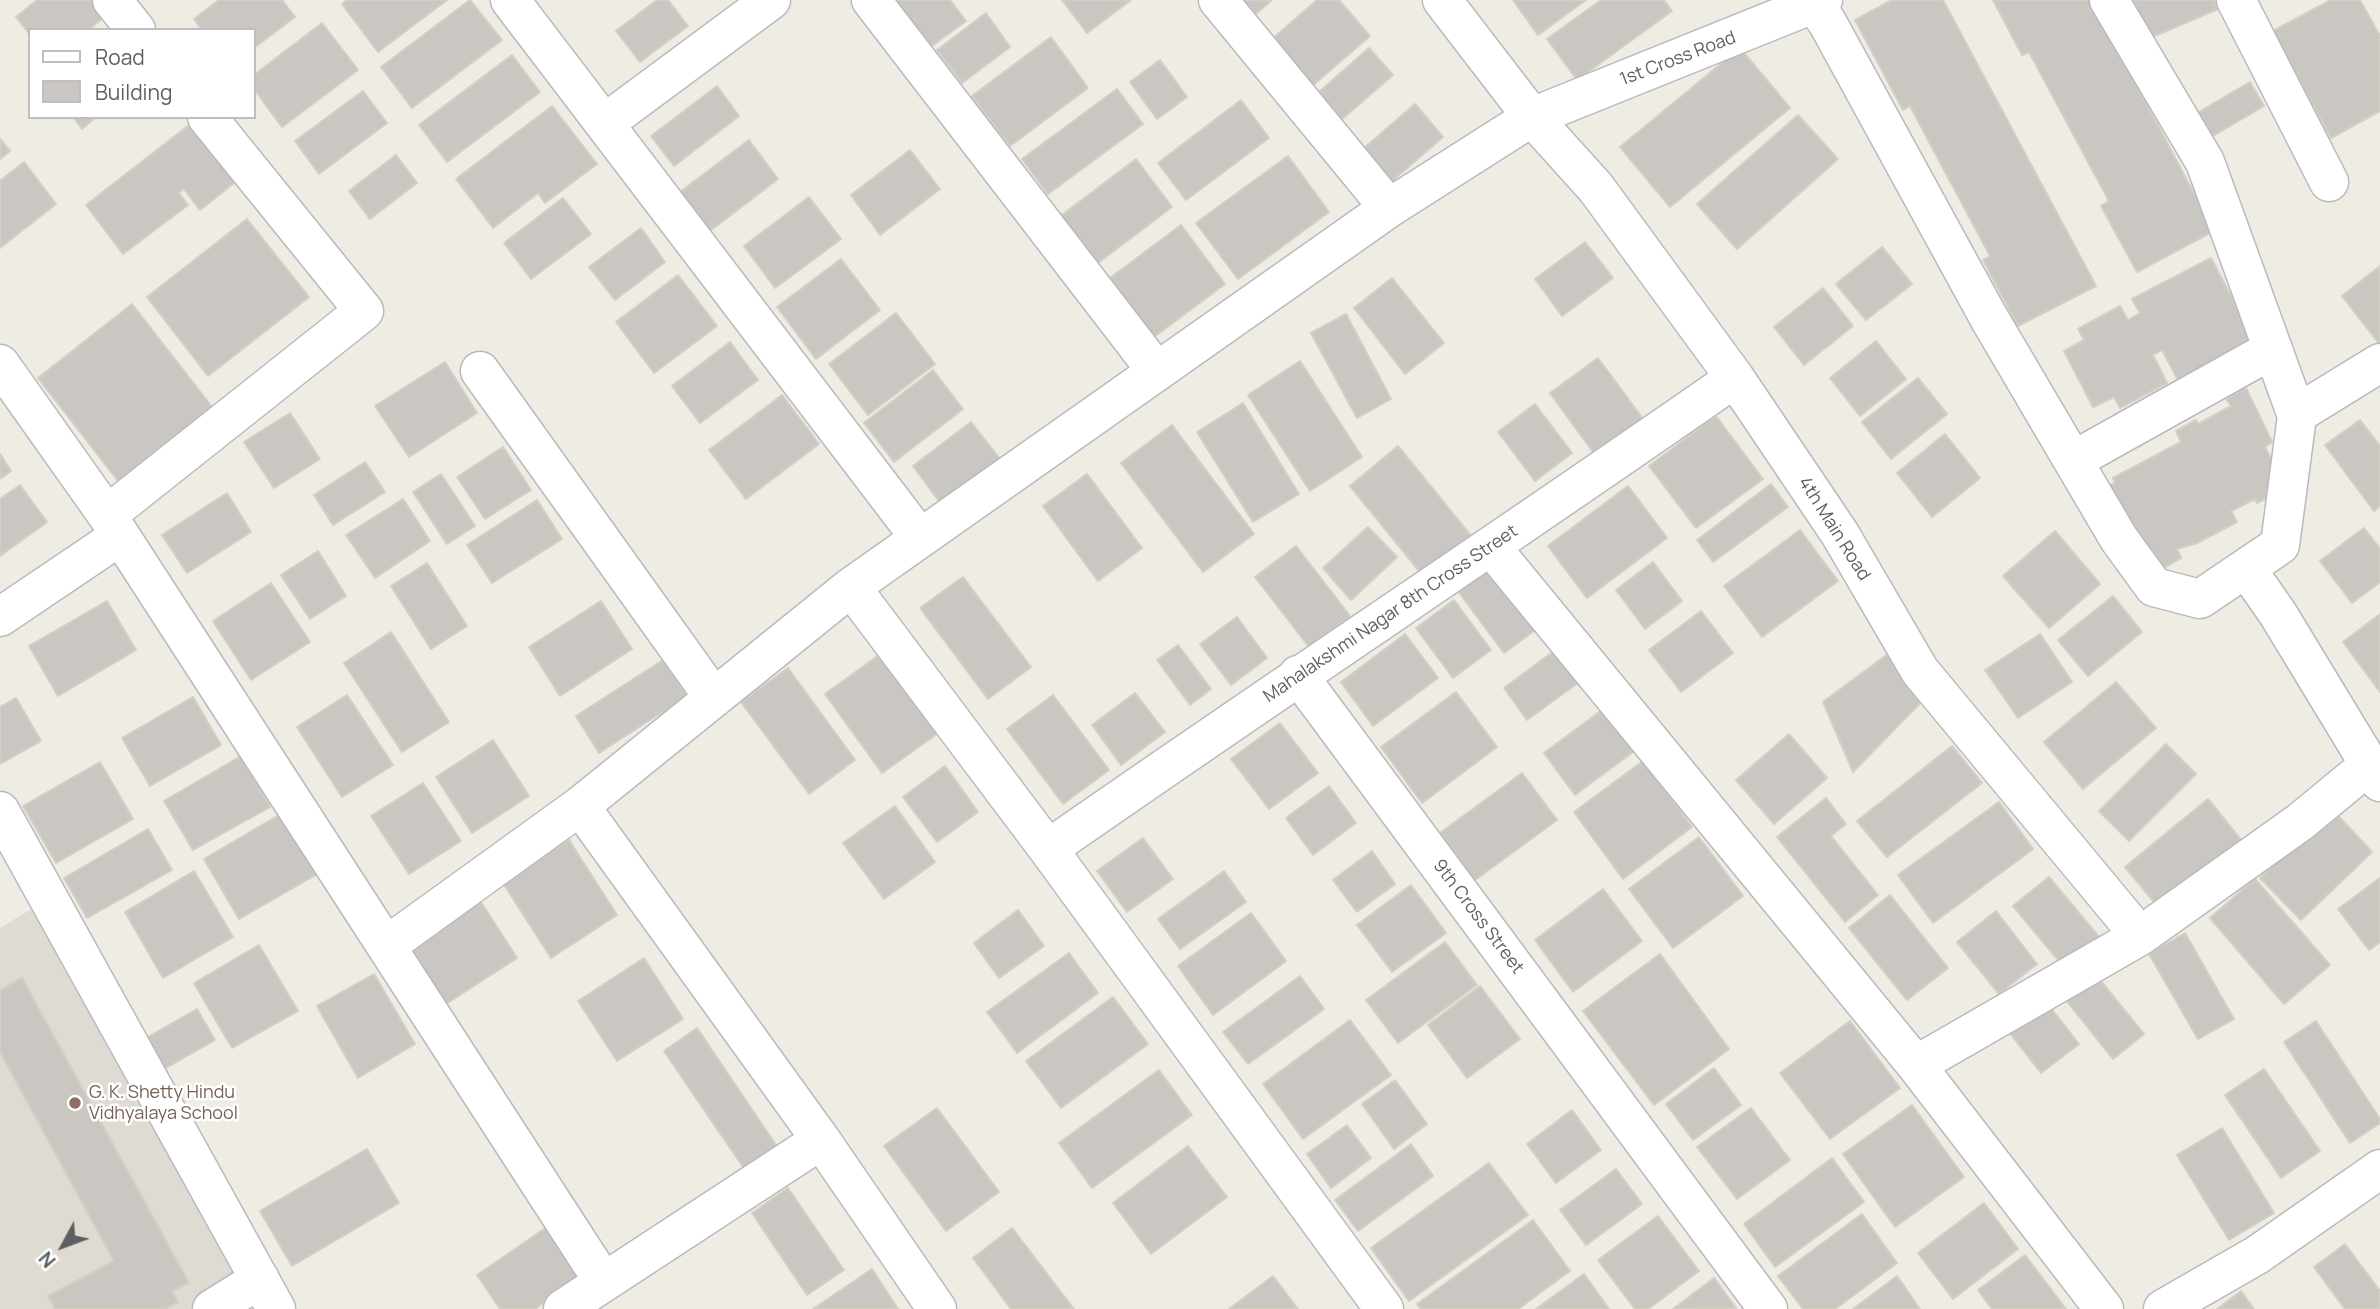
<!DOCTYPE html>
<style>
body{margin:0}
#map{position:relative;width:2380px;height:1309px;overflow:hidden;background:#efece4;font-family:Manrope,sans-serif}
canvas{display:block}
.legend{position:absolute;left:28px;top:28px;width:228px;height:91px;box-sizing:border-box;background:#fff;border:2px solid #bebfc1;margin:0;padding:9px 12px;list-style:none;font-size:21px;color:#5c6065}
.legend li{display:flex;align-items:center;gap:14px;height:35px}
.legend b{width:35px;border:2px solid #bebfc1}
.north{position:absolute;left:28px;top:1211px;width:70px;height:70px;-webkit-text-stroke:5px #fff;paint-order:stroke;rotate:229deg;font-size:19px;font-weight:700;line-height:28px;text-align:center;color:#5c6065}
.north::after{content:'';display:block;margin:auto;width:24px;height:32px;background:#5c6065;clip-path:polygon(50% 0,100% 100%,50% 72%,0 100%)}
</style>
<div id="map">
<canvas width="2380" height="1309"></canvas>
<ul class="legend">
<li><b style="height:9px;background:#fff"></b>Road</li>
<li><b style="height:19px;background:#cac7c2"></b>Building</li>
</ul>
<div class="north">N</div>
</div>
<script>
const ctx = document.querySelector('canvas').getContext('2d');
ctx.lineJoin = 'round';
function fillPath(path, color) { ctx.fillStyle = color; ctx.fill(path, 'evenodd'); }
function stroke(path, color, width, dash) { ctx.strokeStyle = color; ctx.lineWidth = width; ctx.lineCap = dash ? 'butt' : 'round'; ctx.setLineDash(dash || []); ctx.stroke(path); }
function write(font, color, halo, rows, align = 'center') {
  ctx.font = font + ' Manrope,sans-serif'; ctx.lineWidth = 5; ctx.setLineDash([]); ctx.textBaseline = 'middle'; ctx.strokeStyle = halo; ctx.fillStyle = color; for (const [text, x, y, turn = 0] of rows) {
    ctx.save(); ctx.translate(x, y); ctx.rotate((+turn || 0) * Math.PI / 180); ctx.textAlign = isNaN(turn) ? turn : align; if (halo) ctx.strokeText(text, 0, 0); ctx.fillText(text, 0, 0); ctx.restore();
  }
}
fillPath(new Path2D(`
 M 35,907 L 254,1279 L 199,1309 L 0,1309 L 0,928 Z`), '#dfdbd2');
const building = new Path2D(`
 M 37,0 L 107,0 L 114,10 L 88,30 L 30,30 L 30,35 L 16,17 Z
 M 219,0 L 282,0 L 295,17 L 254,48 L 254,30 L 202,30 L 194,19 Z
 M 347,0 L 447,0 L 378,52 L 342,4 Z
 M 470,0 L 502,40 L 412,108 L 381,67 Z
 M 657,0 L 668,0 L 688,26 L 640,62 L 616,31 Z
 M 887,0 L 950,0 L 966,21 L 925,51 Z
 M 1062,0 L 1131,0 L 1087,33 Z
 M 1232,0 L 1272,0 L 1249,20 Z
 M 1317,0 L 1339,0 L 1370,36 L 1312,86 L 1271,40 Z
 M 1513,0 L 1586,0 L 1538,35 Z
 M 1601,0 L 1664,0 L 1672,11 L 1577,80 L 1547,39 Z
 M 1892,0 L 1943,0 L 2096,286 L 2018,326 L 1983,260 L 1990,256 L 1910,106 L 1903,110 L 1855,20 Z
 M 1993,0 L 2091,0 L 2214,231 L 2137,272 L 2101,206 L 2109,201 L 2029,52 L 2022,55 Z
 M 2126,0 L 2214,0 L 2218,9 L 2143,41 Z
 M 2331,0 L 2360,0 L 2380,36 L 2380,111 L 2331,138 L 2273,31 Z
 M 986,13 L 1010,47 L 962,83 L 937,50 Z
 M 322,23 L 358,70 L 282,127 L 254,89 L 254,75 Z
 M 1051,37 L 1088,88 L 1010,146 L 972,96 Z
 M 1369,48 L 1393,75 L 1334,126 L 1311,99 Z
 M 1740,48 L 1790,108 L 1670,207 L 1620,147 Z
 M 512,55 L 540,92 L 447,162 L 419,125 Z
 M 1160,60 L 1187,97 L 1157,119 L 1130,82 Z
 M 2250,82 L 2264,106 L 2201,143 L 2187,119 Z
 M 717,86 L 739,116 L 674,166 L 651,136 Z
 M 1117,89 L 1143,124 L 1048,194 L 1022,159 Z
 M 363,91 L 387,123 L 319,174 L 295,141 Z
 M 1241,100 L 1269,138 L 1186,200 L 1158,163 Z
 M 1415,104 L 1443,137 L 1384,188 L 1356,155 Z
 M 552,106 L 597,164 L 545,203 L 538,193 L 493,228 L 456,179 Z
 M 1798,115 L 1838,159 L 1737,249 L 1697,204 Z
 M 73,117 L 96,117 L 82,129 Z
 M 193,122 L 238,180 L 200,210 L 184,189 L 179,193 L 188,205 L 123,254 L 86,205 Z
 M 0,139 L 10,151 L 0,159 Z
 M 749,140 L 778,179 L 706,234 L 676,195 Z
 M 910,150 L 940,189 L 880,235 L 851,195 Z
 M 396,155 L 417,183 L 370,219 L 349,191 Z
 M 1288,156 L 1329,212 L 1238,279 L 1196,223 Z
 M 1136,159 L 1172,207 L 1094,266 L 1058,218 Z
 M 24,162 L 56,204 L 0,248 L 0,181 Z
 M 809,197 L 841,239 L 775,288 L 744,246 Z
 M 563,198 L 591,234 L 531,279 L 504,243 Z
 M 247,219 L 309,297 L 208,376 L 147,297 Z
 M 1181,225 L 1225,284 L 1146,343 L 1102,284 Z
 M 641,228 L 665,262 L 615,300 L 589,267 Z
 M 1585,242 L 1613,278 L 1562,316 L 1535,279 Z
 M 1882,247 L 1912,284 L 1866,320 L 1836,284 Z
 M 2211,258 L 2255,342 L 2179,382 L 2162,350 L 2153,355 L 2167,383 L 2120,408 L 2114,397 L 2093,407 L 2064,351 L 2084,340 L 2078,329 L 2120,306 L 2128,320 L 2140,313 L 2132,299 Z
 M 841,259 L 880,310 L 816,359 L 777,307 Z
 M 2380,266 L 2380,345 L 2342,296 Z
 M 678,275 L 717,326 L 654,373 L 616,322 Z
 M 1392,278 L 1444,343 L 1405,374 L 1354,308 Z
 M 1823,288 L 1853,326 L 1804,365 L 1774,327 Z
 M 132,304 L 216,412 L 122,486 L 38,378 Z
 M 896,313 L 935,364 L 868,415 L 829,364 Z
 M 1346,314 L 1391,399 L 1357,418 L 1311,333 Z
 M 1876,341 L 1906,379 L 1860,416 L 1830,378 Z
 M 730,342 L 758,380 L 700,423 L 672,386 Z
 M 1598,358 L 1649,427 L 1601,463 L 1550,393 Z
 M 1300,361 L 1362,457 L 1310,491 L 1248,395 Z
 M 445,362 L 477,413 L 409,457 L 375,406 Z
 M 933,370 L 963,409 L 894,462 L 864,423 Z
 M 1918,378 L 1947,414 L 1891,459 L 1862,422 Z
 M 2246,388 L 2272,442 L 2265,447 L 2287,488 L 2257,503 L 2255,499 L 2231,511 L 2237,522 L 2197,543 L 2177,549 L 2181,558 L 2152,574 L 2106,487 L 2115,483 L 2113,478 L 2181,442 L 2176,431 L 2196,420 L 2198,424 L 2231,406 L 2226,399 Z
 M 782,395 L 819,444 L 746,499 L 709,450 Z
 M 1243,403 L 1299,494 L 1253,522 L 1197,432 Z
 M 1535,404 L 1572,453 L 1535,481 L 1498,432 Z
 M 290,413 L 320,459 L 274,488 L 244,442 Z
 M 1716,416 L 1763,479 L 1696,528 L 1649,466 Z
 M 2360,420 L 2380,446 L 2380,506 L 2374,511 L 2325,445 Z
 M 971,422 L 1000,459 L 941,504 L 913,466 Z
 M 1172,425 L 1254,534 L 1203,572 L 1121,463 Z
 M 1945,434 L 1980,478 L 1932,517 L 1897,473 Z
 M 1398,446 L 1472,537 L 1424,577 L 1350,486 Z
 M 503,447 L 531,490 L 485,519 L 457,477 Z
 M 0,454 L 11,471 L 0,479 Z
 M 365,462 L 385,492 L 333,525 L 314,495 Z
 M 441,474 L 475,526 L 447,544 L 413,492 Z
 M 1087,474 L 1142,548 L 1098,581 L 1043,506 Z
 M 1771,484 L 1788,507 L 1713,562 L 1697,540 Z
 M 20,485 L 47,522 L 0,556 L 0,499 Z
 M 1628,486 L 1667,538 L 1587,598 L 1548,546 Z
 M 227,493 L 251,532 L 187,573 L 162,535 Z
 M 403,499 L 430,541 L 375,578 L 346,535 Z
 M 537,500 L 562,539 L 492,583 L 467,545 Z
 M 1368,527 L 1397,557 L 1351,600 L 1323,568 Z
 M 2364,528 L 2380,549 L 2380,582 L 2352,603 L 2320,561 Z
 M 1800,530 L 1838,581 L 1762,637 L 1724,586 Z
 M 2055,531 L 2100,584 L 2049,628 L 2003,576 Z
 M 1296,546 L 1350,616 L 1309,647 L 1255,577 Z
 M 318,551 L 346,596 L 310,619 L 281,575 Z
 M 1489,562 L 1538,628 L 1504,653 L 1455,587 Z
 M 1653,562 L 1682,601 L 1645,629 L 1616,590 Z
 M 427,563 L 467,626 L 431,649 L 391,586 Z
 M 963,577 L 1031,667 L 988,699 L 920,608 Z
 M 271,583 L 310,642 L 251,680 L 213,621 Z
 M 2113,596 L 2142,632 L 2088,676 L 2058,640 Z
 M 1454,600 L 1491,650 L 1453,678 L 1416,628 Z
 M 107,601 L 136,650 L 58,696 L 29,646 Z
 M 601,601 L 632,649 L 560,696 L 529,647 Z
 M 1701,611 L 1733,653 L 1681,692 L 1649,650 Z
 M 2380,614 L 2380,692 L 2343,642 Z
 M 1237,617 L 1267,658 L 1231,685 L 1200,644 Z
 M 391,632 L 449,722 L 402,752 L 344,663 Z
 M 1405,634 L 1438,678 L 1373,726 L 1341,682 Z
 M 2040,634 L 2072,682 L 2018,718 L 1985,670 Z
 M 1178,645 L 1211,689 L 1190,705 L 1157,660 Z
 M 1558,648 L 1582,680 L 1527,720 L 1504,688 Z
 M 1893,650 L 1927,696 L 1853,772 L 1823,702 Z
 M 879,655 L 937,734 L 882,773 L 825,694 Z
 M 663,660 L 687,696 L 599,753 L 576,716 Z
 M 788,668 L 855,760 L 809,794 L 741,702 Z
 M 2116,682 L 2156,728 L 2083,789 L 2044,742 Z
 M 1456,692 L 1497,747 L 1422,803 L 1381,747 Z
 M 1135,693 L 1165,732 L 1121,765 L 1092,725 Z
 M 347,695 L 393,765 L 342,797 L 297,727 Z
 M 1053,695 L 1109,770 L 1063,804 L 1007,729 Z
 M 193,697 L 221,745 L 150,786 L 122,738 Z
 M 16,698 L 41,741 L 0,764 L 0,707 Z
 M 1602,710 L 1633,752 L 1575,795 L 1544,753 Z
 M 1280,723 L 1318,773 L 1269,809 L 1231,759 Z
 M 1789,734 L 1827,778 L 1774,824 L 1736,780 Z
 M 493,740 L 529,796 L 472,833 L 436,777 Z
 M 2166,744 L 2196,774 L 2129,841 L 2099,811 Z
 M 1952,746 L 1982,783 L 1887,857 L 1857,821 Z
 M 241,756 L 270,807 L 193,850 L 164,801 Z
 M 1643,761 L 1692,827 L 1623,879 L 1574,812 Z
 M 100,762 L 133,819 L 56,863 L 23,806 Z
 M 945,766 L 978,812 L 937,842 L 903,797 Z
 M 1522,773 L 1557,820 L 1475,880 L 1440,833 Z
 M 423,783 L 461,841 L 409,874 L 371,816 Z
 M 1329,786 L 1356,823 L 1313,855 L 1286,818 Z
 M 1826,798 L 1846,824 L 1831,836 L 1878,895 L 1845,922 L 1777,837 Z
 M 2208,799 L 2242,841 L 2159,908 L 2125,867 Z
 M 1999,802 L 2033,849 L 1933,923 L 1898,875 Z
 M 895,806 L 935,862 L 884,899 L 843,843 Z
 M 291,808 L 326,869 L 239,919 L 204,859 Z
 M 2332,809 L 2372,852 L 2301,920 L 2260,878 Z
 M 148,829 L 172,870 L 87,918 L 64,878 Z
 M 1699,837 L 1743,896 L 1673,948 L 1629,889 Z
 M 1143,838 L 1173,879 L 1127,912 L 1097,871 Z
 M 569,840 L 617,915 L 551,958 L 503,883 Z
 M 1372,851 L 1395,884 L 1357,912 L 1333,880 Z
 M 194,871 L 233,937 L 163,978 L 125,912 Z
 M 1224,871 L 1246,902 L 1180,949 L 1158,919 Z
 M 2049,877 L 2100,938 L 2064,967 L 2013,906 Z
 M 2380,878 L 2380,942 L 2369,950 L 2338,909 Z
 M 2255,879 L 2330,965 L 2284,1004 L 2210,918 Z
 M 1411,885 L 1446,933 L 1392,972 L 1357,925 Z
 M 1603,889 L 1642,941 L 1573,992 L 1535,940 Z
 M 1890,895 L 1948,968 L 1907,1000 L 1849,928 Z
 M 479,899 L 517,958 L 446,1004 L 408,945 Z
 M 1018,910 L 1044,946 L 999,978 L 974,943 Z
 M 1996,911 L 2037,964 L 1999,994 L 1957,942 Z
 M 1251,913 L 1286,961 L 1213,1015 L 1178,966 Z
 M 2185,933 L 2234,1019 L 2198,1039 L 2149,954 Z
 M 1445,942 L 1477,985 L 1398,1043 L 1366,1000 Z
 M 259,945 L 298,1011 L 232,1048 L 194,983 Z
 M 1069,953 L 1098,993 L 1017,1053 L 987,1012 Z
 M 1660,954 L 1729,1049 L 1654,1105 L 1583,1011 Z
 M 644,958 L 683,1019 L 617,1061 L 578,1001 Z
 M 374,974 L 415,1044 L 358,1078 L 317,1006 Z
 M 2095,974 L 2144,1034 L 2113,1059 L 2065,999 Z
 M 1300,976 L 1324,1009 L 1248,1064 L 1223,1032 Z
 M 22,978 L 189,1283 L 172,1291 L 178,1302 L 165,1309 L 55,1309 L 48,1296 L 114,1261 L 0,1052 L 0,990 Z
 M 1480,986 L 1520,1039 L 1467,1078 L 1428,1025 Z
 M 1113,997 L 1148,1044 L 1061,1108 L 1026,1061 Z
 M 2043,998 L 2079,1044 L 2041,1073 L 2005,1027 Z
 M 197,1009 L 215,1040 L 159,1072 L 141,1041 Z
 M 1350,1020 L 1391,1075 L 1303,1139 L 1263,1084 Z
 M 1850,1021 L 1900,1088 L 1830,1139 L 1780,1073 Z
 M 2316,1021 L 2380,1119 L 2380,1123 L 2350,1143 L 2284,1042 Z
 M 697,1028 L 778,1148 L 745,1170 L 664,1051 Z
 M 1714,1068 L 1741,1105 L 1693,1140 L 1666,1104 Z
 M 2264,1069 L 2320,1151 L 2281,1178 L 2225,1095 Z
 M 1159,1070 L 1192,1115 L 1092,1188 L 1059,1143 Z
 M 1395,1080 L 1427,1124 L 1394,1149 L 1362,1104 Z
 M 1912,1105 L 1964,1177 L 1895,1227 L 1843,1154 Z
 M 937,1108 L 999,1192 L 946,1231 L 884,1146 Z
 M 1751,1108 L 1790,1160 L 1737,1199 L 1697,1147 Z
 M 1572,1110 L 1601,1150 L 1556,1183 L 1527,1144 Z
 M 1347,1125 L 1371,1158 L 1331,1188 L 1307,1154 Z
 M 2222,1128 L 2274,1213 L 2229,1240 L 2177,1155 Z
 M 1411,1144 L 1433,1176 L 1358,1231 L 1335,1200 Z
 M 1188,1146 L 1227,1197 L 1151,1254 L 1113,1203 Z
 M 367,1149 L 399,1203 L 292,1266 L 260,1211 Z
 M 1832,1158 L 1864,1202 L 1775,1267 L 1744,1224 Z
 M 1489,1163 L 1528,1215 L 1409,1301 L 1371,1248 Z
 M 1616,1169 L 1642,1204 L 1586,1245 L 1560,1210 Z
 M 788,1188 L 844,1270 L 807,1295 L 752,1213 Z
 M 1984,1203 L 2018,1249 L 1953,1299 L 1918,1253 Z
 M 1862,1214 L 1897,1263 L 1835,1309 L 1803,1309 L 1778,1276 Z
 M 1658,1216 L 1699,1271 L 1648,1309 L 1635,1309 L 1598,1260 Z
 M 1533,1220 L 1570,1271 L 1518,1309 L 1421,1309 L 1417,1304 Z
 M 547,1227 L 581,1276 L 535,1309 L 500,1309 L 477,1275 Z
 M 1012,1228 L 1074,1309 L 1011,1309 L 973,1258 Z
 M 2345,1244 L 2380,1291 L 2380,1309 L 2345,1309 L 2314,1267 Z
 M 2025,1255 L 2066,1309 L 1992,1309 L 1978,1290 Z
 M 872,1269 L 898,1309 L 813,1309 Z
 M 1584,1274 L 1609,1309 L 1536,1309 Z
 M 1273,1276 L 1298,1309 L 1229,1309 Z
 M 1897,1276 L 1920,1309 L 1853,1309 Z
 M 1714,1278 L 1736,1308 L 1673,1309 Z
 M 2241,1291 L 2254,1309 L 2217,1309 Z`);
fillPath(building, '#cac7c2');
stroke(building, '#d4cec3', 2);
const minor = new Path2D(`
 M 112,0 L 136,30
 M 510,0 L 920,538
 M 871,0 L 1155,369
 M 1218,0 L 1389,208
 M 1442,0 L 1532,117 L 1596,188 L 1735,378 L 1840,534 L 1920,671 L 2140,936
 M 1811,0 L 1827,22 L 1989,318 L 2119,539 L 2154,587 L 2200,599 L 2280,545 L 2297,416 L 2205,162 L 2109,0
 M 2236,0 L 2329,182
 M 605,123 L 771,0
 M 0,364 L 107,515 L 603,1281
 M 480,371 L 714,698
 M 2297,414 L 2380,363
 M 2074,460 L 2273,349
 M 107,515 L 364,311 L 207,117
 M 1492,548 L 1916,1065 L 2104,1309
 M 2246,568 L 2278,614 L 2380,782
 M 851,587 L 1048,849 L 1384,1309
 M 0,617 L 120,536
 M 1298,675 L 1768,1309
 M 580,806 L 821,1140 L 937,1309
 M 0,811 L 276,1309
 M 1048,849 C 1276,690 1507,537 1735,378
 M 386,946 L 580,806 L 851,587 L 1389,208 L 1532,117 L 1823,0
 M 1916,1065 L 2140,936 L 2300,822 L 2368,766
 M 212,1309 L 260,1279
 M 563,1309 L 821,1140
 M 2163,1309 L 2257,1255 L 2380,1169`);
stroke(minor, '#b7babf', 41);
stroke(minor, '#fff', 38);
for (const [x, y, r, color] of [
 [75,1103,7,"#8d6e63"]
]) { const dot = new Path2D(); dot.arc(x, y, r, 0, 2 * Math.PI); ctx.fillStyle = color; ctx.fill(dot); stroke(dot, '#fff', 2.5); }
write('18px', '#5c6065', '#fff', [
 ["1st Cross Road",1678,59,-21],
 ["4th Main Road",1834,529,58],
 ["Mahalakshmi Nagar 8th Cross Street",1391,614,-34],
 ["9th Cross Street",1478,917,53]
]);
write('18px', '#785e54', '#fff', [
 ["G. K. Shetty Hindu",89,1093],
 ["Vidhyalaya School",89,1114]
], 'left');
</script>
